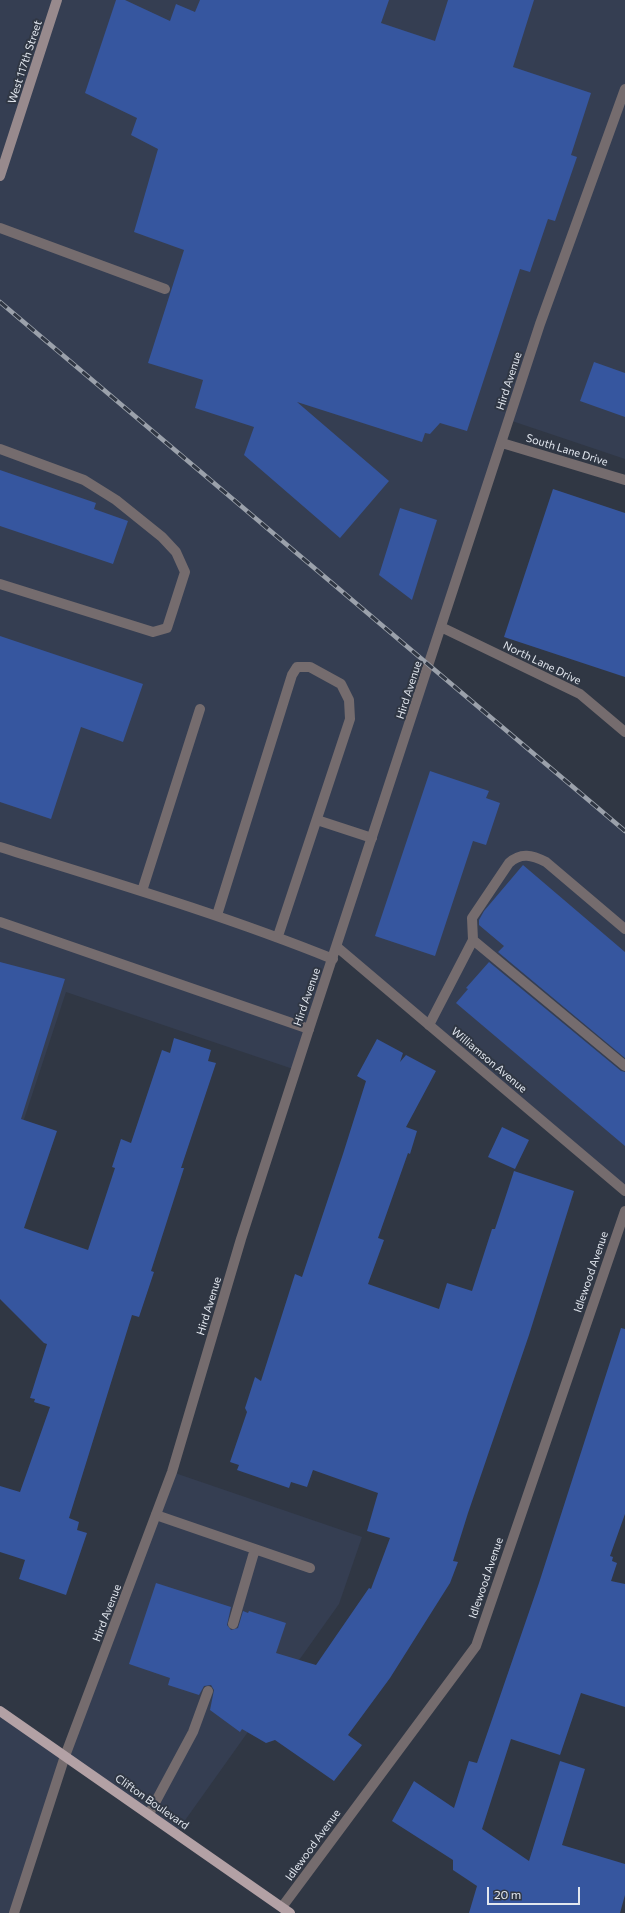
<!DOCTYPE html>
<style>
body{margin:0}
#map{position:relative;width:625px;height:1913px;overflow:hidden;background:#303744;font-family:Commissioner,sans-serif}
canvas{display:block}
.scale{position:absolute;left:487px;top:1887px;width:93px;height:18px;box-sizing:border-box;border:2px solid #e2e7ef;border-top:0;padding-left:5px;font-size:12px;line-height:14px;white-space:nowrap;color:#e2e7ef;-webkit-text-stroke:3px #303744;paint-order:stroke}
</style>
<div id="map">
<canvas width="625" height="1913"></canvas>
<div class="scale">20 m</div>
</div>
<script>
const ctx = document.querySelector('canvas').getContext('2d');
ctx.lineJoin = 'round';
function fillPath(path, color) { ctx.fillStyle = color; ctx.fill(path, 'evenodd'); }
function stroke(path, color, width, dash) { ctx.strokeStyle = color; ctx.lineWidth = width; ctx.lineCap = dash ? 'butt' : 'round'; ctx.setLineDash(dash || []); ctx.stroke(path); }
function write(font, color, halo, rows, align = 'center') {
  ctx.font = font + ' Commissioner,sans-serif'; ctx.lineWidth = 4; ctx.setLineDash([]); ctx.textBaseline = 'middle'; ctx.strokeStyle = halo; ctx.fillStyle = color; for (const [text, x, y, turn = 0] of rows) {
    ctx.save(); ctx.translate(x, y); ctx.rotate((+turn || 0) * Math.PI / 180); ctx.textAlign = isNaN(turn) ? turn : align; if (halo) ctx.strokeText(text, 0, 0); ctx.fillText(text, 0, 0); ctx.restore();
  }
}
fillPath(new Path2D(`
 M 0,0 L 625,0 L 625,459 L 509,420 L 430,664 L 625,831 L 625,1191 L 337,947 L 296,1070 L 66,992 L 0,1192 Z
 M 172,1472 L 362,1537 L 339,1604 L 176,1833 L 66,1756 L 14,1913 L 0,1913 L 0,1711 L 65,1756 Z`), '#353e52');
fillPath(new Path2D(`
 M 116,0 L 125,0 L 170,21 L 176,4 L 195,12 L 200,0 L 389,0 L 381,23 L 435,41 L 448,0 L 534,0 L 513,67 L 591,93 L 571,155 L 577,157 L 555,221 L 548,219 L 530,272 L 520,269 L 467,431 L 440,423 L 430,434 L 425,433 L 422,442 L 297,402 L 389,481 L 340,538 L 244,455 L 254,427 L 195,408 L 203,380 L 148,363 L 184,250 L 134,232 L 158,149 L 131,135 L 137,118 L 85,93 Z
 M 594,362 L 625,373 L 625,417 L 580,401 Z
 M 0,470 L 96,503 L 94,509 L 128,521 L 113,564 L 0,526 Z
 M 553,489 L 625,513 L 625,677 L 504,637 Z
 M 400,508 L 437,520 L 412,600 L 379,575 Z
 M 0,636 L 143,684 L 123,742 L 81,727 L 51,819 L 0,802 Z
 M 430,771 L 489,791 L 486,798 L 500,803 L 486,845 L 473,841 L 435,956 L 375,936 Z
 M 523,865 L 625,952 L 625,1058 L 498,952 L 504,946 L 479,925 L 479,920 L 484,911 Z
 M 0,962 L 65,979 L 21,1119 L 57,1131 L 24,1228 L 88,1250 L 115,1168 L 112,1167 L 121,1139 L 131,1143 L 162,1050 L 170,1053 L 174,1038 L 211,1050 L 208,1061 L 216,1063 L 181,1168 L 184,1168 L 151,1271 L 154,1272 L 139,1317 L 132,1315 L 69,1518 L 79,1522 L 77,1530 L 87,1533 L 66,1595 L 19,1579 L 25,1560 L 0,1552 L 0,1486 L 20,1492 L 50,1407 L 34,1402 L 35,1399 L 30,1398 L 47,1344 L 44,1343 L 0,1299 Z
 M 489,962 L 621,1071 L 625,1072 L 625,1146 L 456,1003 L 468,989 L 466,988 Z
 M 377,1039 L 403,1053 L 400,1062 L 406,1055 L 436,1071 L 406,1127 L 417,1131 L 410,1154 L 408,1153 L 378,1238 L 384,1240 L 368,1284 L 439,1309 L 447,1283 L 472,1291 L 492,1229 L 495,1229 L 514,1171 L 574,1191 L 529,1335 L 468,1513 L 453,1561 L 458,1562 L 450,1583 L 390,1678 L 348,1735 L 362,1745 L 334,1781 L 275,1740 L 266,1743 L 242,1729 L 240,1732 L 210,1710 L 214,1690 L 211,1685 L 204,1686 L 199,1695 L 168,1685 L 170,1678 L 129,1664 L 156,1583 L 231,1607 L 227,1625 L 231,1630 L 238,1628 L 243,1611 L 248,1613 L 249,1611 L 286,1623 L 276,1653 L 316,1665 L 369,1588 L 371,1589 L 390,1538 L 367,1531 L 378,1493 L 313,1470 L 307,1487 L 291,1482 L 289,1488 L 237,1470 L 239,1465 L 230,1462 L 247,1412 L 245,1408 L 255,1377 L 261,1381 L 295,1274 L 302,1277 L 343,1154 L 366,1081 L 357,1076 Z
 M 502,1127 L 529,1140 L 515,1169 L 488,1157 Z
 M 621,1328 L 625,1329 L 625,1514 L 610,1556 L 613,1557 L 612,1561 L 617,1563 L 611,1581 L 625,1584 L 625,1707 L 581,1693 L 560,1755 L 511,1739 L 482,1829 L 529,1861 L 560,1761 L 585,1769 L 562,1845 L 625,1864 L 625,1895 L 620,1913 L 469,1913 L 477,1886 L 453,1870 L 453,1860 L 392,1821 L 414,1781 L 454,1808 L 469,1761 L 477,1763 L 539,1583 Z`), '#36569f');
stroke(new Path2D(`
 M 0,228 L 165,289
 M 0,449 L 84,480 L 116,500 L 162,537 L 176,552 L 185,572 L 167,628 L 153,632 L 0,584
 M 317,820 L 372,838
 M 0,847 C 112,882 224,915 333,959
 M 142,891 L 200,709
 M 217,915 L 292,675 L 297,667 L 310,667 L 341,684 L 349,700 L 350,719 L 278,936
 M 0,922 L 309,1029
 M 473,940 L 625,1066
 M 429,1025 L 473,940 L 472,918 L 509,863 C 521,852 532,855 546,862 L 625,929
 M 156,1515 L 310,1568
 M 233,1624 L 255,1549
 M 149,1814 L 193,1732 L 208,1691`), '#756c6e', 10);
stroke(new Path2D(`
 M 502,443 L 625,480
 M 441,627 L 580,694 L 625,732
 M 337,947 L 625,1191
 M 282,1907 L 476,1646 L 625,1211
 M 14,1913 L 65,1756 L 172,1472 L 241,1239 L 309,1029 L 540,324 L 625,89`), '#756c6e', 10);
stroke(new Path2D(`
 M 0,176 L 57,0`), '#988a8d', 10);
stroke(new Path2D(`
 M 0,1711 L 290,1913`), '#b3a1a5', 10);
const rail = new Path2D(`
 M 0,302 L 625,831`);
stroke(rail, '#9ba1ab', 4.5);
stroke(rail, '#303744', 3, [9]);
write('11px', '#e2e7ef', '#303744', [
 ["West 117th Street",25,62,-72],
 ["Hird Avenue",509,381,-72],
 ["South Lane Drive",567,450,17],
 ["North Lane Drive",542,663,26],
 ["Hird Avenue",409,690,-72],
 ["Hird Avenue",307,997,-71],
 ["Williamson Avenue",489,1060,40],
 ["Idlewood Avenue",591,1272,-71],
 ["Hird Avenue",209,1306,-73],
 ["Idlewood Avenue",486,1578,-71],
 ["Hird Avenue",107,1613,-69],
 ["Clifton Boulevard",152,1802,35],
 ["Idlewood Avenue",313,1845,-54]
]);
</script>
